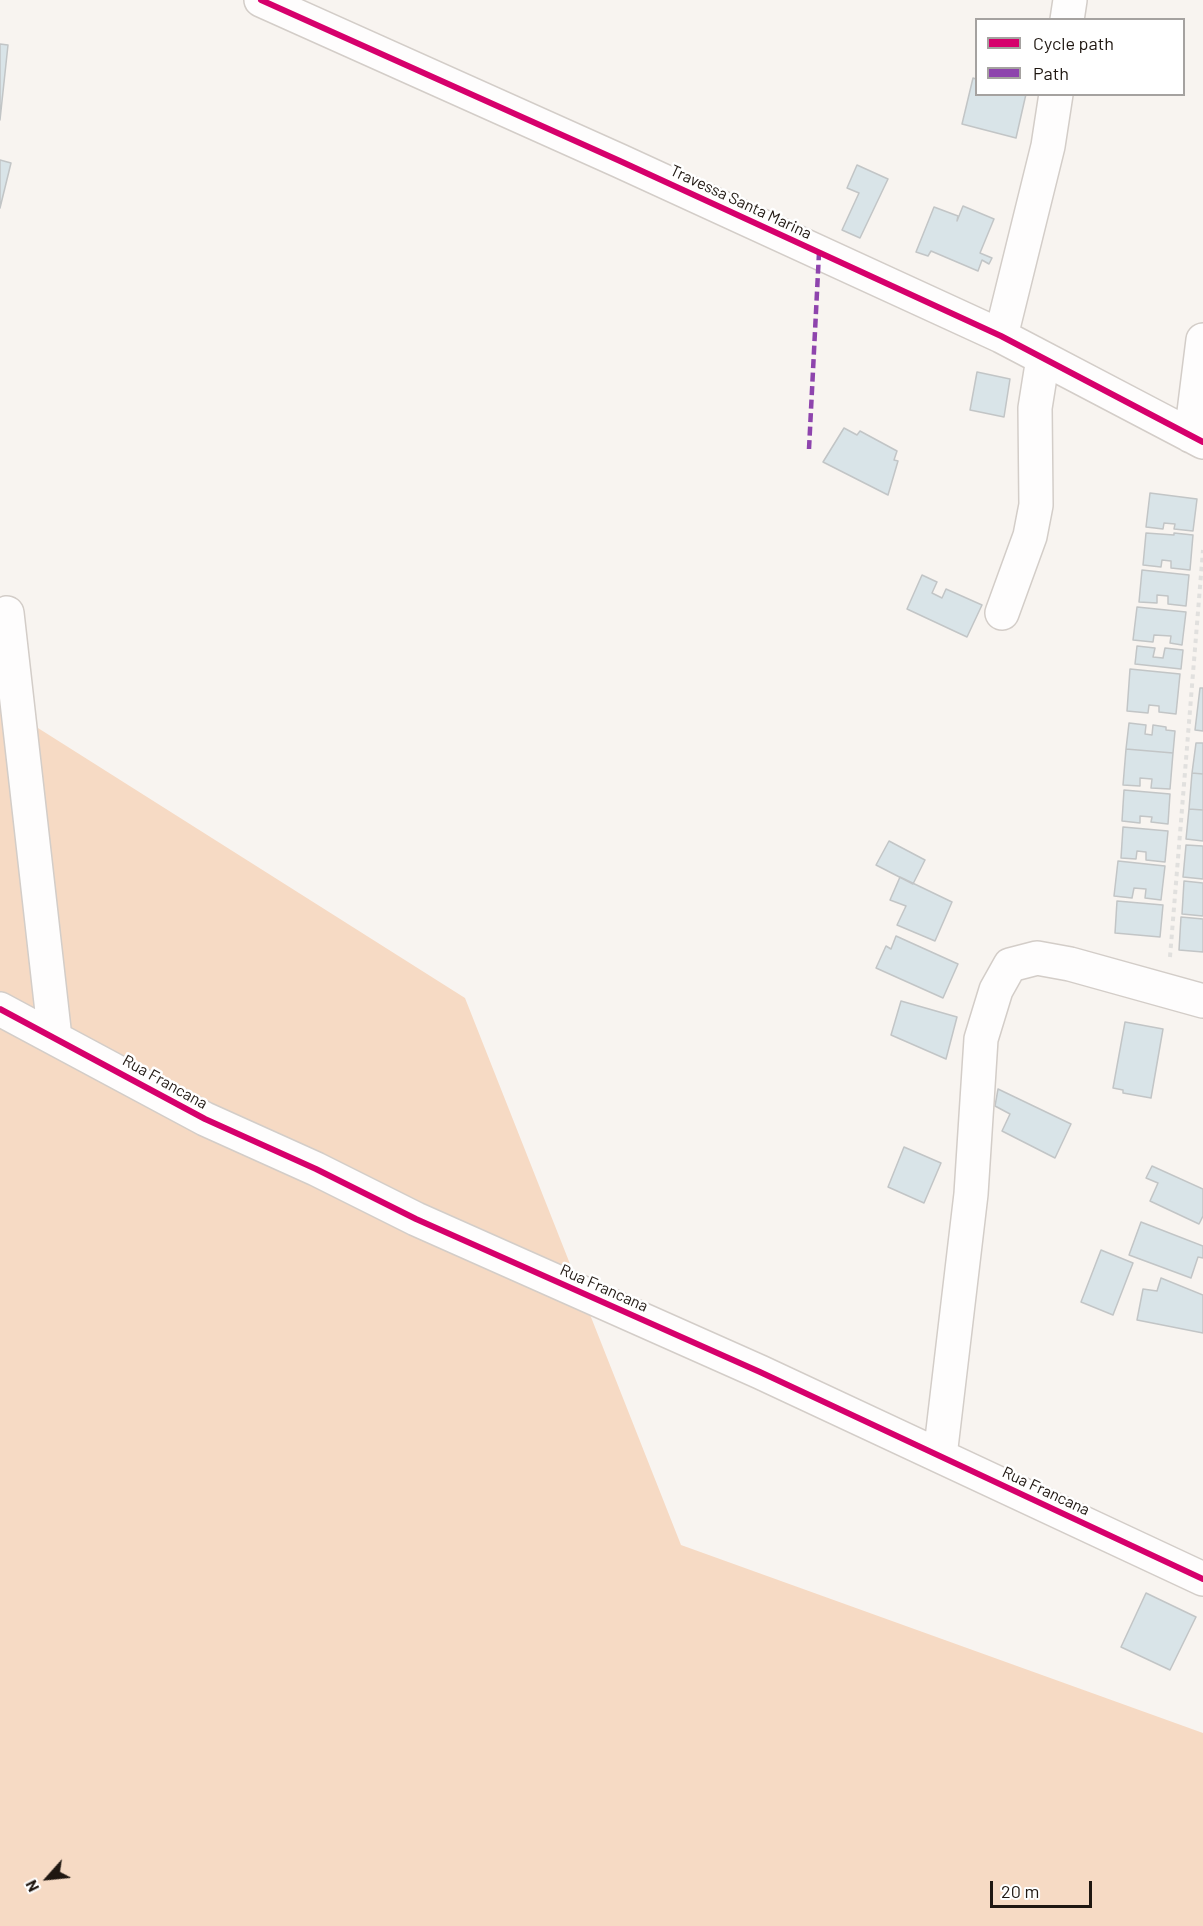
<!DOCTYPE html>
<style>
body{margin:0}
#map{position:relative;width:1203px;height:1926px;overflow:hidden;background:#f8f4f0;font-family:Barlow,sans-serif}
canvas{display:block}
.legend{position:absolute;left:975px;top:18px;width:210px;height:78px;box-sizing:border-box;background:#fff;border:2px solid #a5a2a0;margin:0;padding:8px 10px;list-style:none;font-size:18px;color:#1f1711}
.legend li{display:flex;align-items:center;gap:12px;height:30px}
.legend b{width:30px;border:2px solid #a5a2a0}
.north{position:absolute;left:18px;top:1848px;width:60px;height:60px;-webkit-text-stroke:4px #fff;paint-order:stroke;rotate:243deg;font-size:16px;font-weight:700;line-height:24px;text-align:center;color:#1f1711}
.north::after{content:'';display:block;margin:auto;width:21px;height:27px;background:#1f1711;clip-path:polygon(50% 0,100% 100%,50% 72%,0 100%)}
.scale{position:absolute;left:990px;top:1881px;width:102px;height:27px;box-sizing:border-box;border:3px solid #1f1711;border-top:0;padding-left:8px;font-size:18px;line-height:21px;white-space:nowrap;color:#1f1711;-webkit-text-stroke:4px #fff;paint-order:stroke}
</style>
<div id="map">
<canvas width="1203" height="1926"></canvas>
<ul class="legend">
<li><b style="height:8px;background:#d6006c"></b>Cycle path</li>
<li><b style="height:8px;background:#8e44ad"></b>Path</li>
</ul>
<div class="north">N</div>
<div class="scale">20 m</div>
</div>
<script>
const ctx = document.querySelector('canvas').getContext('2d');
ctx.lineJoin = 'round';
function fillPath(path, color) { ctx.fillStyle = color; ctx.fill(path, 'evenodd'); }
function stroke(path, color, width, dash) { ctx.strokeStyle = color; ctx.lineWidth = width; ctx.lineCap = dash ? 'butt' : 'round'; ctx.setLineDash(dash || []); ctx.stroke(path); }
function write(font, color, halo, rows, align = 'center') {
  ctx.font = font + ' Barlow,sans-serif'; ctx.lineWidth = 5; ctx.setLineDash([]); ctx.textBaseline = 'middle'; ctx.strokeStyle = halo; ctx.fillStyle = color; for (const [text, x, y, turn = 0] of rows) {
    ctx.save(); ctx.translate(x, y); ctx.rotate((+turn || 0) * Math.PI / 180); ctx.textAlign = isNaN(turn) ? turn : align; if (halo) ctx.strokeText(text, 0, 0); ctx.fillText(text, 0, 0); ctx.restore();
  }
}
fillPath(new Path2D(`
 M 0,704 L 465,998 L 681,1545 L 1203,1733 L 1203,1926 L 0,1926 Z`), '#f6dac4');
const building = new Path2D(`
 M 0,44 L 8,45 L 0,120 Z
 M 973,78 L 976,79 L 976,94 L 1026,94 L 1016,138 L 962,124 Z
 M 0,160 L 11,163 L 0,208 Z
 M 857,165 L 888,179 L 860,238 L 842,230 L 859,193 L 847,188 Z
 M 963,206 L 994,219 L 980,253 L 992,258 L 989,264 L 982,260 L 978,271 L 931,251 L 928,256 L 916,252 L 934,207 L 958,216 L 957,221 Z
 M 977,372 L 1010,379 L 1004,417 L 970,410 Z
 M 844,428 L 857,435 L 860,431 L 897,451 L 894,460 L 898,461 L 888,495 L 823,462 Z
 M 1150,493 L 1197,499 L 1193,531 L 1174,529 L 1175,524 L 1164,523 L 1163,529 L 1146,527 Z
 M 1146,533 L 1174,535 L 1174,533 L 1193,535 L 1190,570 L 1171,568 L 1171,561 L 1162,560 L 1161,567 L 1143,565 Z
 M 1142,570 L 1189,575 L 1186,606 L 1168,604 L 1168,596 L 1157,595 L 1157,603 L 1139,602 Z
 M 922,575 L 937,582 L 932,593 L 942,598 L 946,589 L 982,605 L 967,637 L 907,609 Z
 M 1137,607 L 1186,612 L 1182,645 L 1170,643 L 1171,636 L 1154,635 L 1153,642 L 1133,640 Z
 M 1137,646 L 1155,648 L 1153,657 L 1163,658 L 1165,648 L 1183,650 L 1181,669 L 1135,664 Z
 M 1130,669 L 1180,674 L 1176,714 L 1159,712 L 1159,706 L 1149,705 L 1148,713 L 1127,711 Z
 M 1200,688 L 1203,688 L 1203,731 L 1195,730 Z
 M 1129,723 L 1146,725 L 1145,734 L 1152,735 L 1153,725 L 1166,727 L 1166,730 L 1175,731 L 1173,753 L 1126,749 Z
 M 1196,743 L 1203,743 L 1203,774 L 1192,773 Z
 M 1126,749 L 1173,753 L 1170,789 L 1151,788 L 1152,779 L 1140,778 L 1140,786 L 1123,785 Z
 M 1192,773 L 1203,774 L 1203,810 L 1189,809 Z
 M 1124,790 L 1170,794 L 1168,824 L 1151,822 L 1152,817 L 1140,816 L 1140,823 L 1122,821 Z
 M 1189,809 L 1203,810 L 1203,841 L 1186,839 Z
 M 1123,827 L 1168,831 L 1165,862 L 1146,860 L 1146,852 L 1137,851 L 1136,859 L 1121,858 Z
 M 889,841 L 925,860 L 913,884 L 876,865 Z
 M 1186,845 L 1203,846 L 1203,879 L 1183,877 Z
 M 1118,861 L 1165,866 L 1161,900 L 1145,898 L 1146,889 L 1134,888 L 1132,898 L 1114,896 Z
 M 900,877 L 952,902 L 935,941 L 897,925 L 906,906 L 890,900 Z
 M 1184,881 L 1203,883 L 1203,916 L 1182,914 Z
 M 1117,901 L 1163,905 L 1160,937 L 1115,933 Z
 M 1181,917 L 1203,919 L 1203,952 L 1179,950 Z
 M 896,936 L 958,964 L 943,998 L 876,968 L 886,946 L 891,949 Z
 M 901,1001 L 957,1017 L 946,1059 L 891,1035 Z
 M 1125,1022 L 1163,1029 L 1151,1098 L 1123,1093 L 1123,1090 L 1113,1088 Z
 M 998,1089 L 1071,1124 L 1055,1158 L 1002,1131 L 1010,1114 L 995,1106 Z
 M 904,1147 L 941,1163 L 924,1203 L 888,1187 Z
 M 1152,1166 L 1203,1189 L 1203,1216 L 1199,1224 L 1150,1201 L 1158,1183 L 1146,1178 Z
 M 1141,1222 L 1203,1246 L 1203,1258 L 1198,1257 L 1191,1278 L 1129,1255 Z
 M 1101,1250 L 1133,1263 L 1113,1315 L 1081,1302 Z
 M 1161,1278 L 1203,1295 L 1203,1333 L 1137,1320 L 1143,1289 L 1157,1291 Z
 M 1146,1593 L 1196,1617 L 1170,1670 L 1121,1647 Z`);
fillPath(building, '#d9e4e8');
stroke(building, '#c2c5c6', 1.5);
const minor = new Path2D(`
 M 261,0 L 620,161 L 1001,336 L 1203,442
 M 1067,20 L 1070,0
 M 1001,336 L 1048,146 L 1056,94
 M 1191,436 L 1203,340
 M 7,613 L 55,1038
 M 1002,613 L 1030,536 L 1036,505 L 1035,408 L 1043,358
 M 0,1009 L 205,1119 L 316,1169 L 416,1219 L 760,1372 L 1203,1579
 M 940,1456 L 971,1194 L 981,1039 L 996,990 L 1010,965 L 1037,958 L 1070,964 L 1203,1001`);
stroke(minor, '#d3cdc8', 36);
stroke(new Path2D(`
 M 1170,957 L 1203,550`), '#e1e0de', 4, [4.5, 4.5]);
stroke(minor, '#fefdfd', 33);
stroke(new Path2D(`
 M 809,449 L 819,253`), '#8e44ad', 4.5, [9, 4.5]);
stroke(new Path2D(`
 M 261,0 L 620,161 L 1001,336 L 1203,442
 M 0,1009 L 205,1119 L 316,1169 L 416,1219 L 760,1372 L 1203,1579`), '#d6006c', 6);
write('16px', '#1f1711', '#fff', [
 ["Travessa Santa Marina",741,202,25],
 ["Rua Francana",165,1082,29],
 ["Rua Francana",604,1288,24],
 ["Rua Francana",1046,1491,25]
]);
</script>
